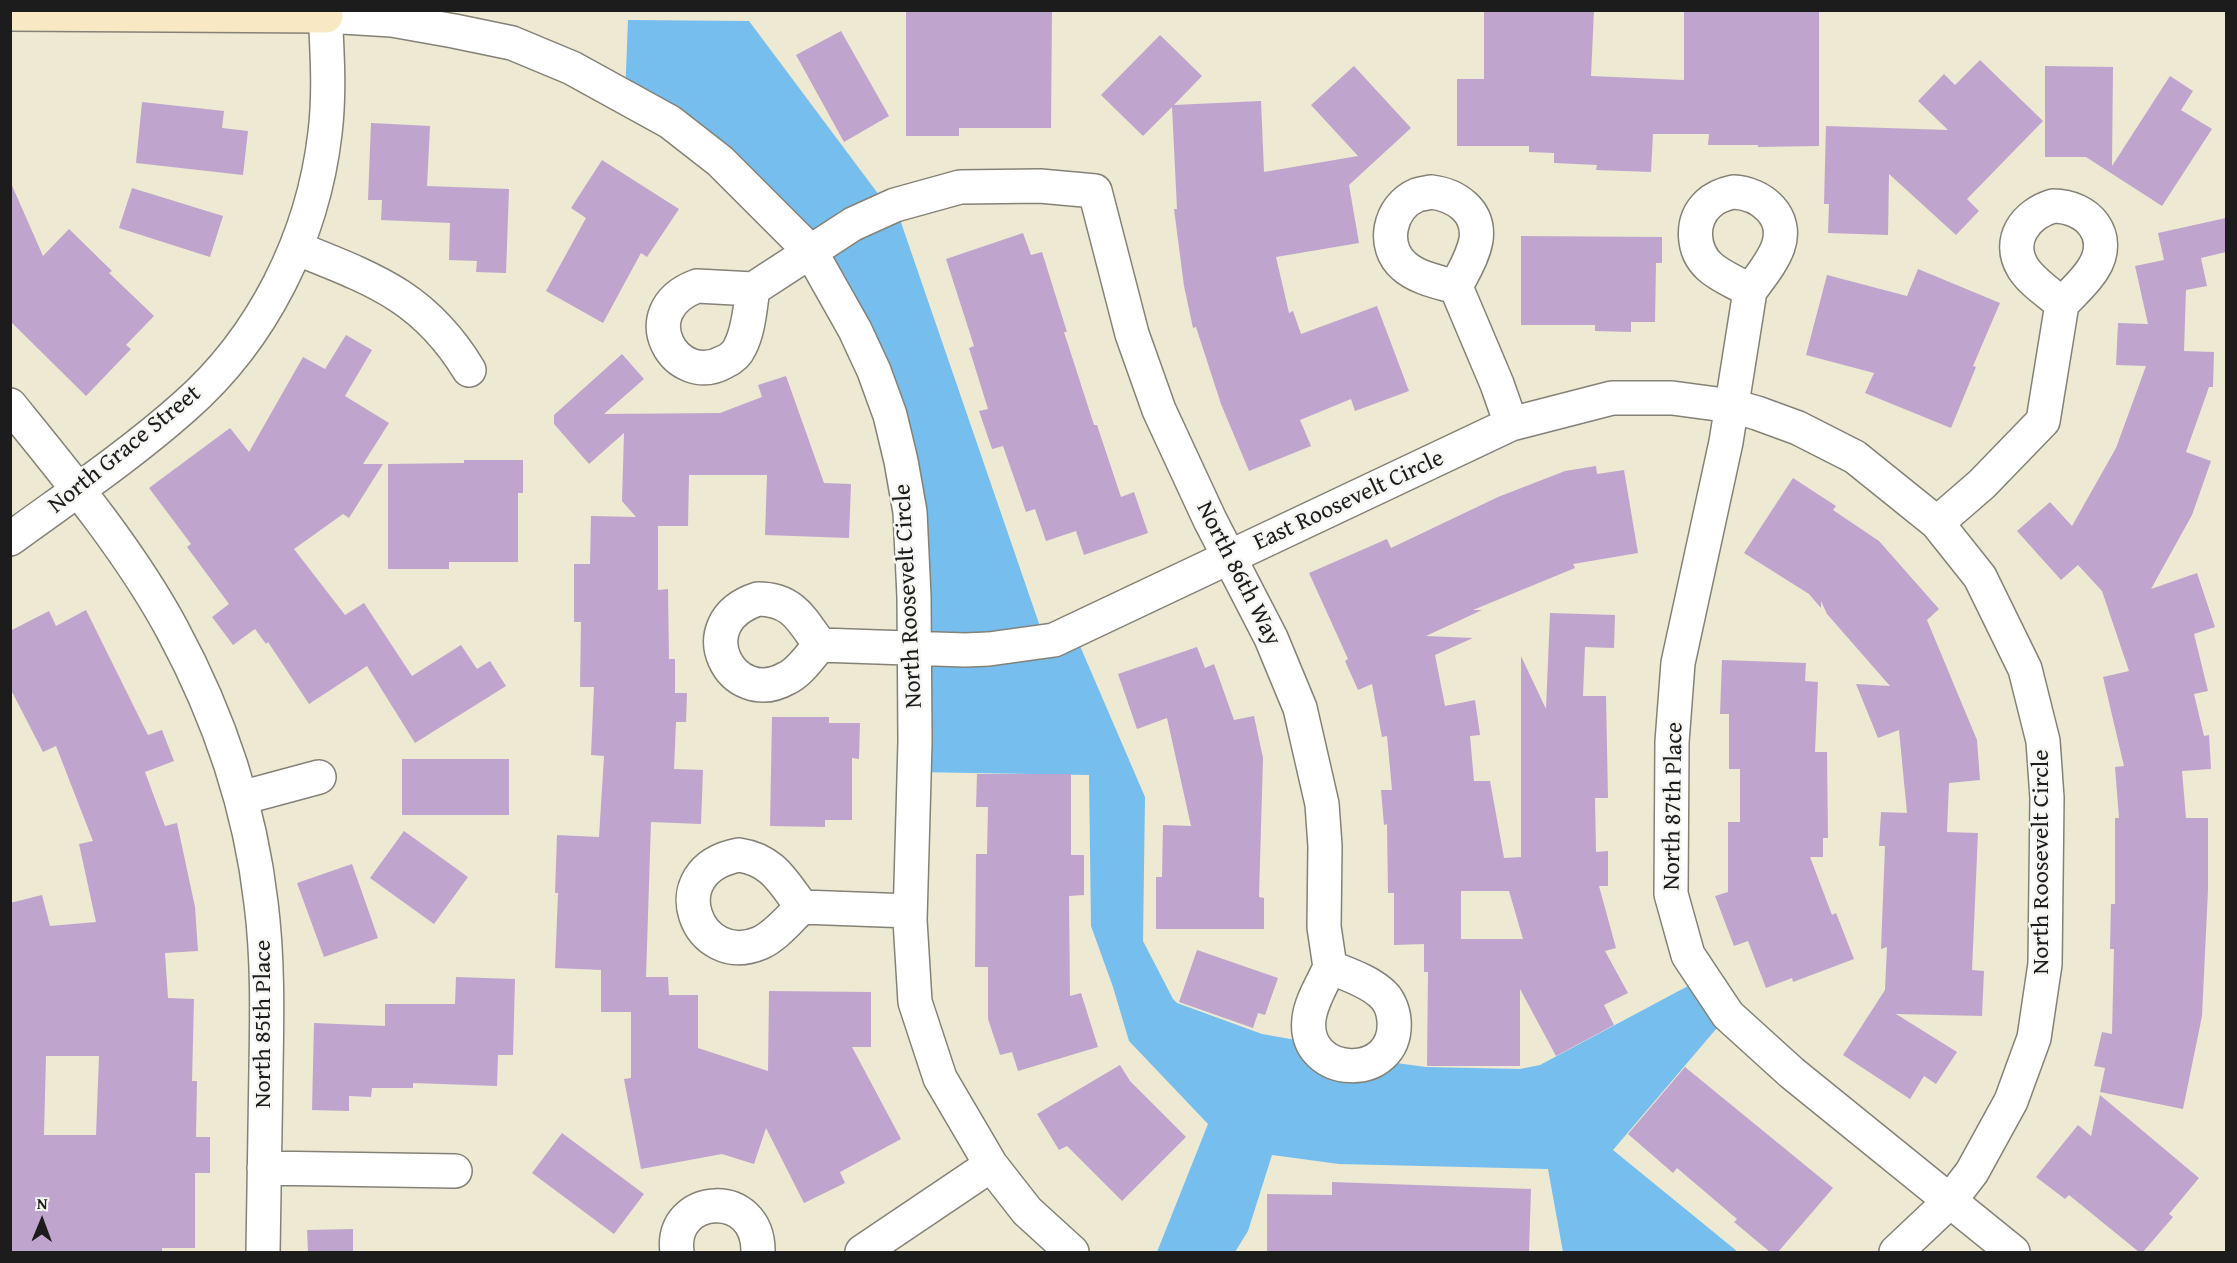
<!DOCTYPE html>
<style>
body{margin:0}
#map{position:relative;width:2237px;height:1263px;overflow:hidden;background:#ede9d2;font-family:"Gentium Book Plus",serif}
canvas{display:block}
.frame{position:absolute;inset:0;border:12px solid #1c1c1c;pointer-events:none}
.north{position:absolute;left:12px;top:1191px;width:60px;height:60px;-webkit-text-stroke:4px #f6f6f2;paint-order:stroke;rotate:1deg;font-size:16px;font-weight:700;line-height:24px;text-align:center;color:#1c1c1c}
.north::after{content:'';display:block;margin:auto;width:21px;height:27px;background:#1c1c1c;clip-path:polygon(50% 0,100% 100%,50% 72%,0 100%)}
</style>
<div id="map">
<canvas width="2237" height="1263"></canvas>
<div class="frame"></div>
<div class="north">N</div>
</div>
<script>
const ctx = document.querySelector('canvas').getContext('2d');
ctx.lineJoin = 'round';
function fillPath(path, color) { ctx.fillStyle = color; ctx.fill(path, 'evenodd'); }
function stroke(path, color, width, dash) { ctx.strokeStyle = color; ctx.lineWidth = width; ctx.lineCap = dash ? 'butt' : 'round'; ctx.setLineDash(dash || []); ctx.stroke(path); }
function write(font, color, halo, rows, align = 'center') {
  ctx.font = font + ' "Gentium Book Plus",serif'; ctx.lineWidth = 5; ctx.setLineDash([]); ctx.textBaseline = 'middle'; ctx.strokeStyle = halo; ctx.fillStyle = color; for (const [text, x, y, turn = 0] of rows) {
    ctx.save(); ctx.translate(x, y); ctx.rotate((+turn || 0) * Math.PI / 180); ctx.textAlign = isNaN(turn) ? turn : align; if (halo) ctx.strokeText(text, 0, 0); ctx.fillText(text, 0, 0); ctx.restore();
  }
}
fillPath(new Path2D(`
 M 628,20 L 749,21 L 888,207 L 895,205 L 1045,641 L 1074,632 L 1145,797 L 1143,941 L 1173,999 L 1177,1003 L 1262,1034 L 1313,1043 L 1374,1060 L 1426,1067 L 1520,1069 L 1540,1065 L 1703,978 L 1728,1015 L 1613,1150 L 1738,1252 L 1563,1252 L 1548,1169 L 1339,1164 L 1272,1155 L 1248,1231 L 1235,1252 L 1157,1252 L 1208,1124 L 1129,1041 L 1113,987 L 1091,926 L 1089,775 L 914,772 L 901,461 L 811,252 L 625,97 Z`), '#76beee');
fillPath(new Path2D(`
 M 906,10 L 1052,10 L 1051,128 L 959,128 L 959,136 L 906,136 Z
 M 1484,10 L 1594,10 L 1591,76 L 1684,80 L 1684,10 L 1819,10 L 1819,146 L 1758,147 L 1758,145 L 1708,145 L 1709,134 L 1653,134 L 1651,172 L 1596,170 L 1597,165 L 1554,163 L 1554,153 L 1529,152 L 1529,146 L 1457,146 L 1457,79 L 1484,79 Z
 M 841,31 L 889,116 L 844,142 L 796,55 Z
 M 1160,35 L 1202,76 L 1174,105 L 1261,101 L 1264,172 L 1358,156 L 1311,105 L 1354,66 L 1411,128 L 1349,185 L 1359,243 L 1276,257 L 1289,313 L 1293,311 L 1301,334 L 1377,306 L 1409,391 L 1355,411 L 1351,399 L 1300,420 L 1311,446 L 1249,471 L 1221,404 L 1196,327 L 1193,328 L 1184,286 L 1174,209 L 1177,209 L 1172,107 L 1143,136 L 1101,95 Z
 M 1980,60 L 2043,121 L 1967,199 L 1979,211 L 1956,235 L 1889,174 L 1888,235 L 1828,233 L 1829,204 L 1824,204 L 1826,126 L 1948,130 L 1918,101 L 1944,74 L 1955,85 Z
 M 2045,66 L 2113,67 L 2112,166 L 2170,76 L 2193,91 L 2181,110 L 2212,129 L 2162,206 L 2086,157 L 2045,157 Z
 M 142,102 L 224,111 L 222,128 L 248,131 L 243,175 L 136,163 Z
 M 371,123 L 430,126 L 427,186 L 509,189 L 506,273 L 476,272 L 477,261 L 449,260 L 450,223 L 381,220 L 382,200 L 368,200 Z
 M 602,160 L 679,209 L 647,257 L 641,253 L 603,323 L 546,291 L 586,218 L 571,208 Z
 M 10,181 L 43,256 L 69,229 L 112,271 L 109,273 L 154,316 L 126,345 L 131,349 L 86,396 L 10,321 Z
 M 132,188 L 223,216 L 210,257 L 119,228 Z
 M 2226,218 L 2226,252 L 2201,258 L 2207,286 L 2186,290 L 2184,351 L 2214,352 L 2213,387 L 2209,387 L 2186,452 L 2211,461 L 2192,515 L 2151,589 L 2197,573 L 2215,627 L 2194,634 L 2208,691 L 2194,694 L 2204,736 L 2209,735 L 2211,769 L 2182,771 L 2186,818 L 2208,818 L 2208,890 L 2202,1016 L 2183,1109 L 2100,1092 L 2105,1068 L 2094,1066 L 2102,1032 L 2112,1034 L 2114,949 L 2110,949 L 2111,904 L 2115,904 L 2115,818 L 2119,818 L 2115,767 L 2124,766 L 2103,677 L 2129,671 L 2102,591 L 2078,565 L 2061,580 L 2017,531 L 2050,502 L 2072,526 L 2116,448 L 2146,366 L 2116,365 L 2118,323 L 2148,324 L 2135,266 L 2164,260 L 2158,233 Z
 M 1023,233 L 1031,255 L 1042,252 L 1067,332 L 1064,332 L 1094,425 L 1097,425 L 1121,497 L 1134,492 L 1148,533 L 1084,555 L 1076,531 L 1046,541 L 1035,509 L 1026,512 L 1003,446 L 992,449 L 979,411 L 988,409 L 969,348 L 974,346 L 946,259 Z
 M 1521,236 L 1662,237 L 1662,263 L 1656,263 L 1655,322 L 1631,322 L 1631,332 L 1595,331 L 1595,325 L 1521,325 Z
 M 1918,269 L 2000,303 L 1973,366 L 1976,367 L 1951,428 L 1865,393 L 1874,373 L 1806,355 L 1827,275 L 1907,296 Z
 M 346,335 L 372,350 L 345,396 L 389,423 L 363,464 L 383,464 L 349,518 L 343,514 L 294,549 L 345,615 L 364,603 L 412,676 L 461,645 L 477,669 L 490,661 L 506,686 L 415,743 L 367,666 L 309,704 L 268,642 L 266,644 L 255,629 L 233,645 L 212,617 L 229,604 L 187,547 L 191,544 L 149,488 L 230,428 L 249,452 L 303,357 L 325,369 Z
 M 622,354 L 644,379 L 604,414 L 720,413 L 762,397 L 758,385 L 786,376 L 824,483 L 851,484 L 849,538 L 765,535 L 767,475 L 689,475 L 688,526 L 658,526 L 658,590 L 668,589 L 669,659 L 675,659 L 675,693 L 687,693 L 686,722 L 676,722 L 674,769 L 703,770 L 701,824 L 651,822 L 646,977 L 668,977 L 669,995 L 698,995 L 698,1048 L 768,1071 L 769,991 L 871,992 L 871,1047 L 852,1047 L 901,1139 L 840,1172 L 845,1183 L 804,1203 L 766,1128 L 754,1164 L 722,1154 L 641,1169 L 624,1079 L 631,1078 L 631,1012 L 601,1012 L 601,970 L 555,968 L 558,893 L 555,893 L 557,835 L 599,837 L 604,756 L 591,755 L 594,687 L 580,687 L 581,622 L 574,622 L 574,564 L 590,564 L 591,516 L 636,517 L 622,501 L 624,433 L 589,464 L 554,424 L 554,415 Z
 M 464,460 L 523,460 L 523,493 L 518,493 L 518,562 L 449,562 L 449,569 L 388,569 L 388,464 L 464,463 Z
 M 1596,466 L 1597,474 L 1624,470 L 1638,553 L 1573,564 L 1575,568 L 1473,610 L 1482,610 L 1426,636 L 1473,638 L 1435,655 L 1445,706 L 1475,700 L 1480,735 L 1470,736 L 1474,781 L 1490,781 L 1504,858 L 1521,857 L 1521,656 L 1546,709 L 1550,613 L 1615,615 L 1614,648 L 1585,647 L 1583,696 L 1606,696 L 1608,798 L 1595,798 L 1596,852 L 1608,851 L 1608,886 L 1599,886 L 1616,948 L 1605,951 L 1628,993 L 1604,1005 L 1614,1025 L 1556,1056 L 1520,989 L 1520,1066 L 1427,1066 L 1428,972 L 1424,972 L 1424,944 L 1394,945 L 1394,893 L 1388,893 L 1387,824 L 1384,825 L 1381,790 L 1392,790 L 1387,736 L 1382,737 L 1372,684 L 1358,690 L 1345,661 L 1348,659 L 1309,573 L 1387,539 L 1391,548 L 1498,497 L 1565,471 ZM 1461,891 L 1509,891 L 1523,939 L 1461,939 Z
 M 1793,478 L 1836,506 L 1833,510 L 1879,541 L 1939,609 L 1927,620 L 1977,740 L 1980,780 L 1949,783 L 1947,832 L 1978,833 L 1972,970 L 1984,971 L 1982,1016 L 1896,1014 L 1957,1052 L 1936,1084 L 1924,1076 L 1910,1099 L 1843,1055 L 1885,990 L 1887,947 L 1881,949 L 1885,846 L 1879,846 L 1881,812 L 1907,813 L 1899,730 L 1878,738 L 1856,684 L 1890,686 L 1827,614 L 1821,601 L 1821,608 L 1809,594 L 1744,553 Z
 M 86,610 L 148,735 L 162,730 L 174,761 L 145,772 L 165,826 L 177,823 L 195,907 L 198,951 L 165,953 L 168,998 L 194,999 L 192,1081 L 197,1081 L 196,1137 L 210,1137 L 210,1173 L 195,1173 L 195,1248 L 162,1248 L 162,1252 L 10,1252 L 10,903 L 42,895 L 50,926 L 96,922 L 79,844 L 93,841 L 56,746 L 43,752 L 10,688 L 10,631 L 49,611 L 56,626 ZM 46,1056 L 99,1056 L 96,1135 L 44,1135 Z
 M 1197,647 L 1205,668 L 1214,664 L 1234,720 L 1254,716 L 1263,758 L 1259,897 L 1264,898 L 1264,929 L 1156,929 L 1156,877 L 1162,877 L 1163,825 L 1191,826 L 1167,718 L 1137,729 L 1118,674 Z
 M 1722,660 L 1806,663 L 1805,681 L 1818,682 L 1815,752 L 1827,752 L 1828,838 L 1823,838 L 1823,857 L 1810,857 L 1832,915 L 1836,913 L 1854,959 L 1793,982 L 1792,978 L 1766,988 L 1748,941 L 1734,946 L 1715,896 L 1728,892 L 1728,822 L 1740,822 L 1740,769 L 1729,769 L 1729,714 L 1720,714 Z
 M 772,717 L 829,717 L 829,723 L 860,723 L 859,759 L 852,758 L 852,820 L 825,820 L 825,827 L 770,826 Z
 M 402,759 L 509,759 L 509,815 L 402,815 Z
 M 977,774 L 1071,774 L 1071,855 L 1084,855 L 1084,895 L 1069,896 L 1070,996 L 1081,993 L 1098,1047 L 1018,1071 L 1012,1052 L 1000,1055 L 988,1019 L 988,967 L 975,967 L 976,854 L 987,854 L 988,807 L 976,807 Z
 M 404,831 L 468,877 L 434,924 L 370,878 Z
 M 352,864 L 378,938 L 324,957 L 297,883 Z
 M 1197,950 L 1278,978 L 1265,1015 L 1258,1013 L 1253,1028 L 1179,1002 Z
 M 456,977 L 515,979 L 513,1055 L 498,1055 L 497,1086 L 413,1083 L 413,1088 L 372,1088 L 371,1097 L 349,1096 L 349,1111 L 312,1110 L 314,1023 L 385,1026 L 385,1004 L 455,1004 Z
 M 1120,1065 L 1130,1081 L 1186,1137 L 1122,1201 L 1067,1146 L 1059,1150 L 1037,1114 Z
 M 1685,1067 L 1833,1188 L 1778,1252 L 1770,1252 L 1734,1222 L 1737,1219 L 1677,1168 L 1673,1173 L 1628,1134 Z
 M 2100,1095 L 2199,1178 L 2169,1214 L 2173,1217 L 2143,1252 L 2139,1252 L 2069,1195 L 2065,1199 L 2036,1177 L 2078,1125 L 2091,1136 Z
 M 562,1133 L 644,1194 L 614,1234 L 532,1173 Z
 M 1332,1182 L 1531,1189 L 1529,1252 L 1267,1252 L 1267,1194 L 1332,1195 Z
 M 353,1229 L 353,1252 L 308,1252 L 307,1230 Z`), '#bfa5cd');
const street = new Path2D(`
 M 326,16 L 392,20 L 454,31 L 512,43 L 572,68 L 670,122 L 720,161 L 811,252 L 855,330 L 874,371 L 890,415 L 901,461 L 910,512 L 914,597 L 915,742 L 910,920 L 915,1002 L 940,1078 L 991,1165 L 1027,1211 L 1072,1252
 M 1431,192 C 1456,195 1480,211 1476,240 C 1473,257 1463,272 1456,287 C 1439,282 1417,278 1404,266 C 1381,246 1389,207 1417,195 C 1421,194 1426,193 1431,192 Z
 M 1733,192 C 1761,193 1789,216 1778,247 C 1772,263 1760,277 1750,291 C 1738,283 1721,277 1710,267 C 1692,251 1690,221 1708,204 C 1715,197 1724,194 1733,192 Z
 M 2053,206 C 2088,206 2114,236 2093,269 C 2085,282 2072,293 2062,304 C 2049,293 2032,282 2023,268 C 2006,240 2026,214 2053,206 Z
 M 296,248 C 373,279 424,296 469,370
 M 697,286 L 753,289 C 750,307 749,330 740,347 C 737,354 731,359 724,362 C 676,389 630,311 697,286 Z
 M 1456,287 L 1497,384 L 1511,424
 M 753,289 L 853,224 L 895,205 L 960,187 L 1040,186 L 1095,191 L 1132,334 L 1159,410 L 1210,520 L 1271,638 L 1300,708 L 1322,804 L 1325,846 L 1324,927 L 1330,967
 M 1750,291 L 1726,442 L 1678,663 L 1672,742 L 1671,894 L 1688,955 L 1728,1015 L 1792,1073 L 2013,1252
 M 10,405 C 66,474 130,551 172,629 C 218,714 250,807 261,903 C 268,958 267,1013 266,1068 C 265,1130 264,1191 263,1252
 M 1937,523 L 1982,484 L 2043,421 L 2062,304
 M 10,539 C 69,496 130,455 184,407 C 263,338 313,237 325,133 C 330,92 327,51 325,10
 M 758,599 C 793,599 802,620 820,645 C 810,656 800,672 787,678 C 731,710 686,622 758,599 Z
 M 820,645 L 965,650 L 989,649 L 1054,640 L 1511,424 L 1612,398 L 1672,398 L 1732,406 L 1757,413 L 1798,428 L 1855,457 L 1937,523 L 1980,577 L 2025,669 L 2043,741 L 2047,798 L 2045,964 L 2034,1038 L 2011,1101 L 1972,1172 L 1949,1202 L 1896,1252
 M 241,798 L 319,777
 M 739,855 C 773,860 783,882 802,907 C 789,919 776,936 760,943 C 697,970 658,870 739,855 Z
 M 802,907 L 910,911
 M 1330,967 C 1346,974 1366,980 1380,992 C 1388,998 1393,1009 1394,1020 C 1399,1083 1302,1079 1309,1019 C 1311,1001 1323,983 1330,967 Z
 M 264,1168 L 455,1171
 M 677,1252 C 669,1194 759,1187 758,1252
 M 862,1252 L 991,1165`);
const secondary = new Path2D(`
 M 10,14 L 326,16`);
stroke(street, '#848277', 36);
stroke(secondary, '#848277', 36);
stroke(street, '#fff', 33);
stroke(secondary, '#f8e8c3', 33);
write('24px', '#1c1c1c', '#f6f6f2', [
 ["North Grace Street",125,450,-39],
 ["East Roosevelt Circle",1349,501,-25],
 ["North 86th Way",1238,574,63],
 ["North Roosevelt Circle",909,596,-93],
 ["North 87th Place",1674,806,-89],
 ["North Roosevelt Circle",2042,862,-90],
 ["North 85th Place",264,1024,-90]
]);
</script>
